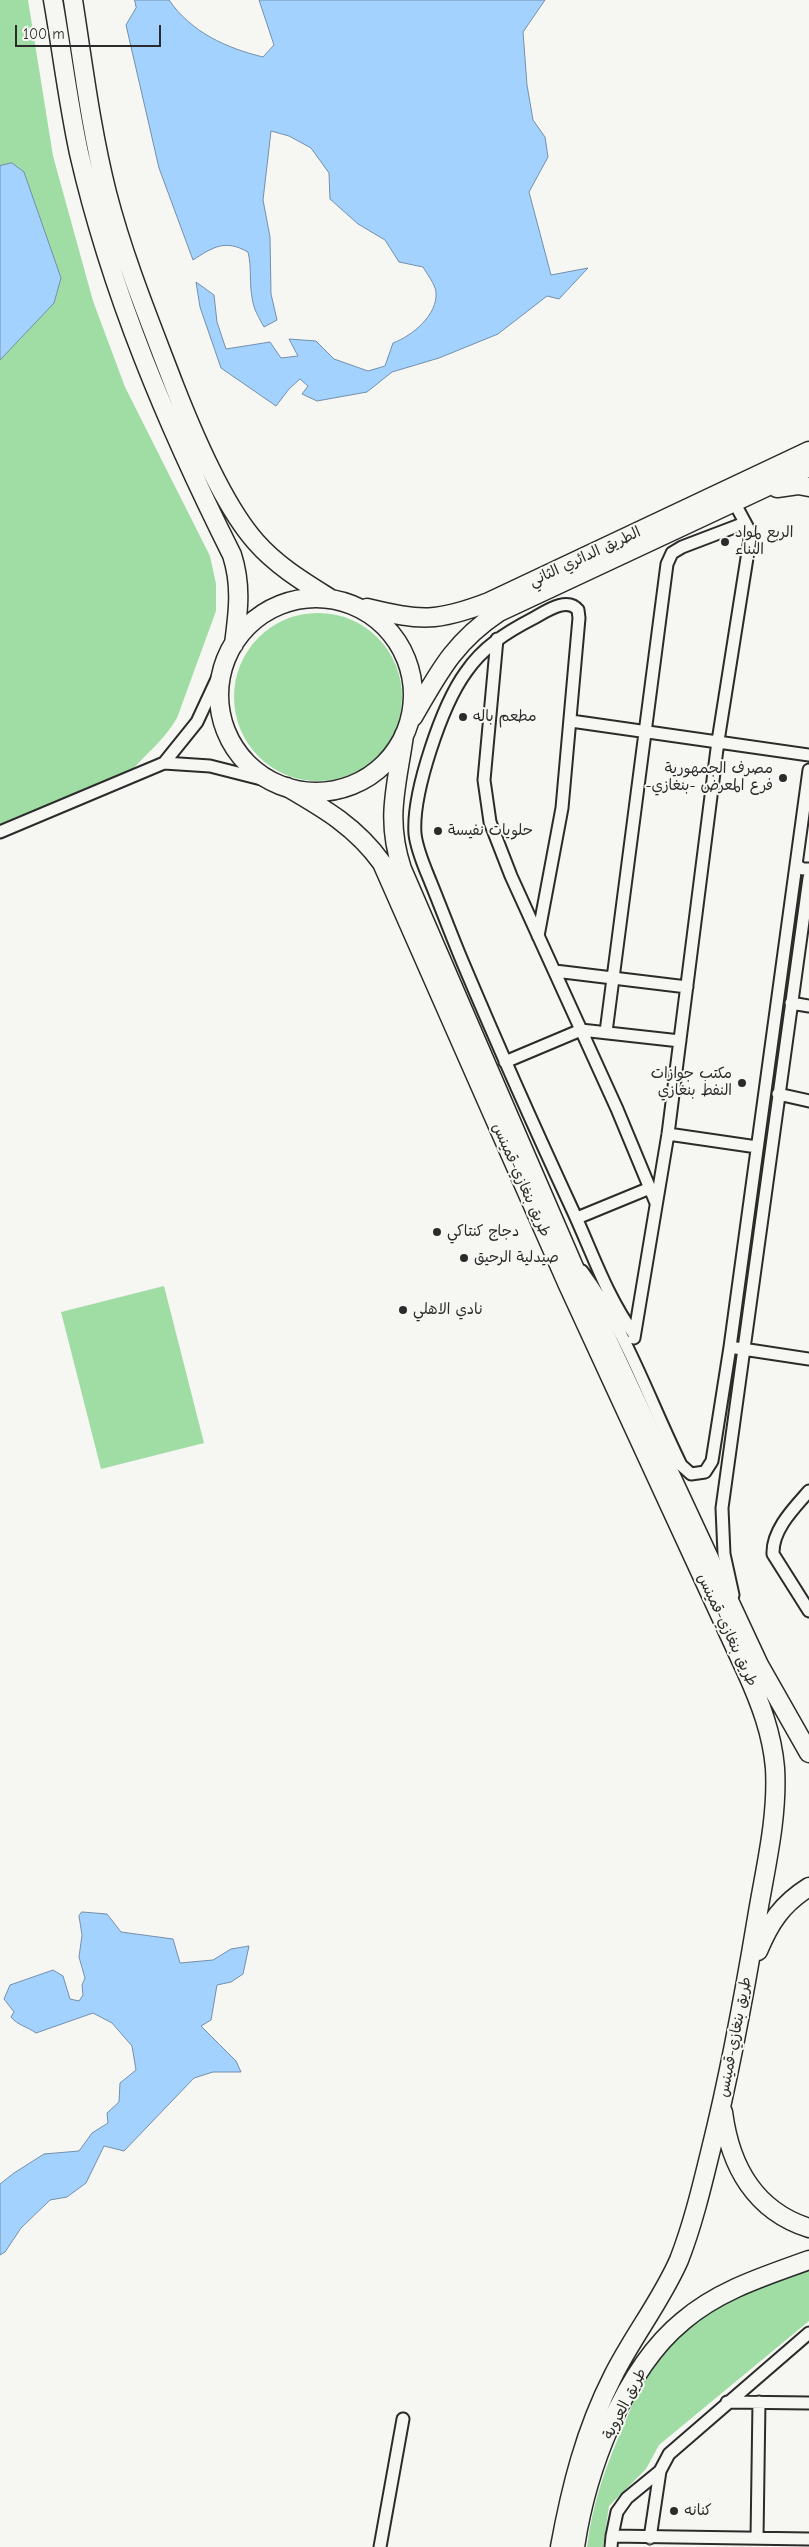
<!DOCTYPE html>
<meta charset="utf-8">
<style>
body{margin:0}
#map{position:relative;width:809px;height:2547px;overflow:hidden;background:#f6f6f2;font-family:"Comic Neue",sans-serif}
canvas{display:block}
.scale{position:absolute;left:15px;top:25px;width:146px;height:22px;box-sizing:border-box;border:2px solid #2b2b2b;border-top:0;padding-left:6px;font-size:15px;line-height:18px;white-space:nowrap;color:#2b2b2b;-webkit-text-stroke:4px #f6f6f2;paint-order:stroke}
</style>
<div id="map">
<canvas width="809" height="2547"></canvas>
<div class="scale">100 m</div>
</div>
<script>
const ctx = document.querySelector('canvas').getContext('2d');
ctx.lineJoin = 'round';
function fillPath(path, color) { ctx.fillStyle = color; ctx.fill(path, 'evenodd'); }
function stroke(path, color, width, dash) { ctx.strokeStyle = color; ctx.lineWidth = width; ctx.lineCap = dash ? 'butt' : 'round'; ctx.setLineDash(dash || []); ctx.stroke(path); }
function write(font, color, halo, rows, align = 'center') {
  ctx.font = font + ' "Comic Neue","Playpen Sans Arabic",sans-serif'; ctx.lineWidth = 4; ctx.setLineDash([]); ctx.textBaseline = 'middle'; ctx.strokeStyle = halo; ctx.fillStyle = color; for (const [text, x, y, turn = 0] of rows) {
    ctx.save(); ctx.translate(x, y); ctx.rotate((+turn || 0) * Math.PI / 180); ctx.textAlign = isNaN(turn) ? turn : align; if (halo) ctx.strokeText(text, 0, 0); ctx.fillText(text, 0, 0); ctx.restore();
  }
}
fillPath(new Path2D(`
 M 0,0 L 28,0 L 53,156 L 93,301 L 125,387 L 210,556 L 216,584 L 216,611 L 177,718 C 165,739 147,753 131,771 L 0,826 Z
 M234 697a84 84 0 1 1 168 0a84 84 0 1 1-168 0Z
 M 164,1286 L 204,1443 L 101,1469 L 61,1312 Z
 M 809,2269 L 809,2321 L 659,2445 L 646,2469 L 609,2506 L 603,2547 L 587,2547 C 592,2505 606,2465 623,2427 C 635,2400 644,2371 663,2349 C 700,2305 757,2287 809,2269 Z`), '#a0dda4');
const water = new Path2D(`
 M 135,0 L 169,0 C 191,32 226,48 263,57 L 274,45 L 259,0 L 545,0 L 523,32 L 527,85 L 533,120 L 545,137 L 548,157 L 529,192 L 551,275 L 588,268 L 559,299 L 547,296 L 498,334 L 439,358 L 392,372 L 367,392 L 317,401 L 302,394 L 308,386 L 300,379 L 289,389 L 276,406 L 221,368 L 200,307 L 196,282 L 214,295 L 217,322 L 226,349 L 270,342 L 281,358 L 298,356 L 289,339 L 316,341 L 334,359 L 368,371 L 385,366 L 393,343 C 412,336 438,315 436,292 C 435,284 427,274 423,267 L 399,262 L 385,240 L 358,224 L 330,199 L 329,173 L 311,148 L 289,136 L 271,131 L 263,200 L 270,237 L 271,294 L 277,320 L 264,327 C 259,318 253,308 252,297 C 249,282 252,268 248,252 C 225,239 213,247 193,260 L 159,168 L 126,25 L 136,8 Z
 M 12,163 L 24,172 L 61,278 L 54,303 L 0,360 L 0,166 Z
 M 82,1912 L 107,1914 L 121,1932 L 173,1939 L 180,1963 L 213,1960 L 231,1949 L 249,1946 L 243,1974 L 231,1982 L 217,1985 L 211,2020 L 201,2026 L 236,2061 L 241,2072 L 213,2072 L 194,2078 L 124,2151 L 104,2146 L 86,2183 L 67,2197 L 50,2200 L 21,2228 L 5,2252 L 0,2255 L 0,2184 L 14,2173 L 44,2154 L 79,2151 L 92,2133 L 108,2123 L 107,2113 L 119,2102 L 120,2083 L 136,2070 L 132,2046 L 112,2023 L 93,2013 L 36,2033 C 28,2027 17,2025 11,2017 L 14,2012 L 4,1999 L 10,1985 L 53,1970 L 63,1976 L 70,1999 L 79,2001 L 83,1995 L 82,1985 L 85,1978 L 79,1957 L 82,1935 L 79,1916 Z`);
fillPath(water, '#a3d2ff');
stroke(water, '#738faa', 1);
const minor = new Path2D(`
 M 497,639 L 484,780 L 490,822 L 511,876 L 617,1109 L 656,1203
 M 571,721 L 809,755
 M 164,763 L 197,722 L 224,664
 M 0,832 L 164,763 L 210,766 L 277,783
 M 796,865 L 803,869 L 809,869
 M 538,936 L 562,808 L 579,618 L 578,610 C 567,596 545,612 532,619 C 507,632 483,647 466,672 C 442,705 412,793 415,834 C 417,851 425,868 431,883 C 442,910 452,937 463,963 C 498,1046 535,1129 573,1211 C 592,1252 607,1297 634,1334
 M 555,971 L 687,987
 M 791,1003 L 809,1006
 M 606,1032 L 667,564 L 672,553 L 682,547 L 745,523
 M 505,1062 L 581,1030 L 680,1041
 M 778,1094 L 809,1101
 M 668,1134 L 757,1147
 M 577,1218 L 650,1188
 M 582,1271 C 626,1330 649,1400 681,1465 L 691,1474 L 705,1472 L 712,1461 L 730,1347 L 809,770
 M 634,1338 L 668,1134 L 718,741 L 750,539 L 748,528 L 734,502
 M 736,1348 L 809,1359
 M 809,1491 C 794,1508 772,1530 773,1554 L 809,1611
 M 733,1595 L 724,1554 L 722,1508 L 809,878
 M 727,2402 L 809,2403
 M 612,2536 L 617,2512 L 627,2498 L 660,2471
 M 650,2538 L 660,2471 L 669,2454 L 809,2333
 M 757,2538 L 759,2402
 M 380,2547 L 403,2419
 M 611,2547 L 612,2536 L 809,2539`);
const primary = new Path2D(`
 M 53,0 C 62,51 68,102 79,153 C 111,293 168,427 232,555 C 242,586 238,613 234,644
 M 73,0 C 83,64 91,130 107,193 C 124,259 150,322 174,385 C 192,431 223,505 256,542 C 277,566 304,582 331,599
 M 777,488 L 798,485 L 809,487
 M219 695a97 97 0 1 1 194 0a97 97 0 1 1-194 0Z
 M 367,608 C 421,621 437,622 489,602 L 809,451
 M 413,717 C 439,672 454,642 499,612 L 809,467
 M 404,735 C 397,786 385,818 402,869 L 580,1281 L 759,1665 L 809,1753
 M 287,787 C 325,809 356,827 382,863 L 568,1285 L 746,1671 C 760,1702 772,1733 775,1768 C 778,1818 765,1869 757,1918 C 744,1996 730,2073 711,2149 C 702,2186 693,2224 679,2260 C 661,2301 633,2336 613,2376 C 585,2431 571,2487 560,2547
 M 758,1951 C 770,1922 782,1904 809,1887
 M 723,2112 C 730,2166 755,2211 809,2228
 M 575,2547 C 586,2472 623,2370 683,2321 C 719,2290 765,2276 809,2260`);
stroke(minor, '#2b2b2b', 15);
stroke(primary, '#2b2b2b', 21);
stroke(minor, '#f6f6f2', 11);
stroke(primary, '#f6f6f2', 18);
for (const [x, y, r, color] of [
 [725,542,5,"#2b2b2b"],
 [463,717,5,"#2b2b2b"],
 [783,778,5,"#2b2b2b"],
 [438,831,5,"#2b2b2b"],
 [742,1083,5,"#2b2b2b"],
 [437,1232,5,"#2b2b2b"],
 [464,1258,5,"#2b2b2b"],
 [403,1310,5,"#2b2b2b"],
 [674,2511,5,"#2b2b2b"]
]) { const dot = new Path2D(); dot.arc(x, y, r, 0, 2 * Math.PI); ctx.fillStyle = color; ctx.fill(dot); stroke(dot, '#f6f6f2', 2); }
write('15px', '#2b2b2b', '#f6f6f2', [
 ["الربع لمواد",735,533],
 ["البناء",735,550],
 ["مطعم باله",473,717],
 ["مصرف الجمهورية",773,769,"right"],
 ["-فرع المعرض -بنغازي",773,786,"right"],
 ["حلويات نفيسة",448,831],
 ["مكتب جوازات",732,1074,"right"],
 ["النفط بنغازي",732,1091,"right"],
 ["دجاج كنتاكي",447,1232],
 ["صيدلية الرحيق",474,1258],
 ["نادي الاهلي",413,1310],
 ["كنانه",684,2511]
], 'left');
write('15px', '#2b2b2b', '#f6f6f2', [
 ["الطريق الدائري الثاني",585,557,-25],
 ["طريق بنغازي-قمينس",521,1180,66],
 ["طريق بنغازي-قمينس",727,1630,65],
 ["طريق بنغازي-قمينس",735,2037,-79],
 ["طريق العروبة",625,2404,-63]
]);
</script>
